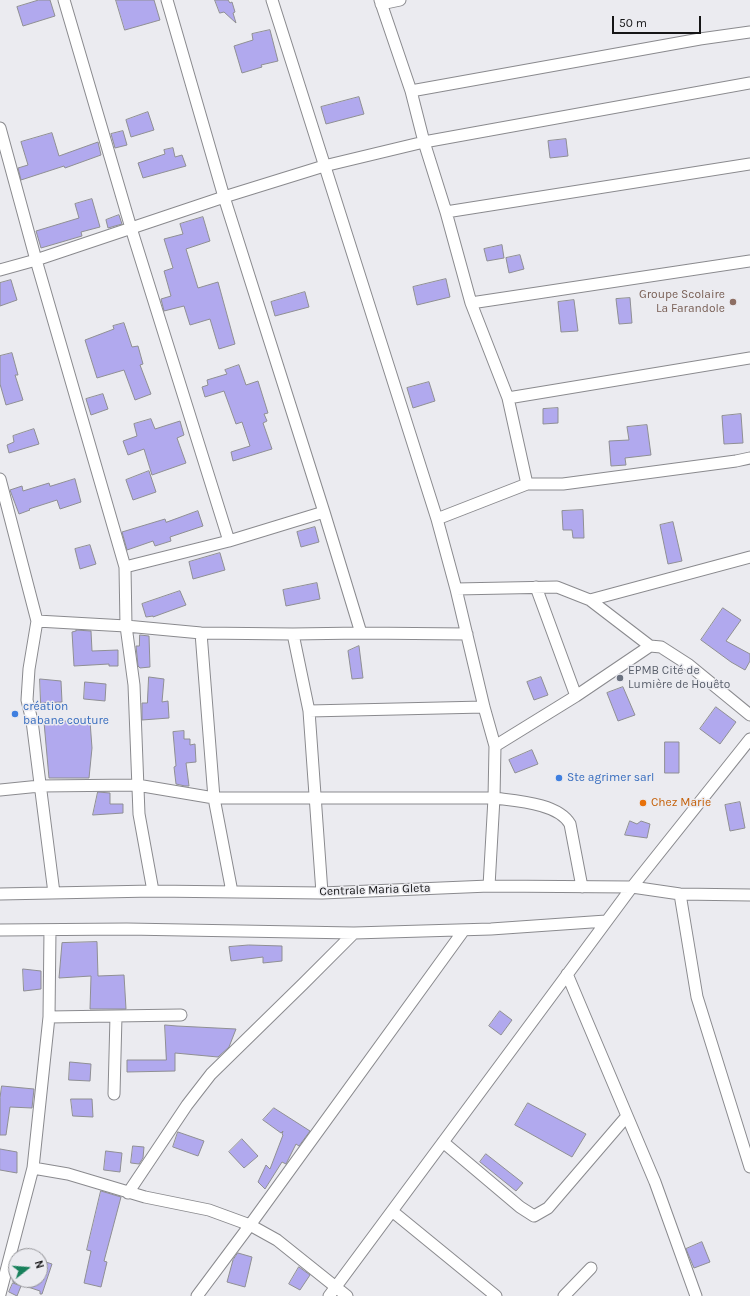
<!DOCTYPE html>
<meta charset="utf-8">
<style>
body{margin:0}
#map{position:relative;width:750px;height:1296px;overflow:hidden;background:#ebebf0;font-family:Karla,sans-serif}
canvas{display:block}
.north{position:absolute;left:8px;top:1248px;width:40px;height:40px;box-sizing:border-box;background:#ebebf0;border:1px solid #959599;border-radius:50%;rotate:73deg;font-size:11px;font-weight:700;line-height:16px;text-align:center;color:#151516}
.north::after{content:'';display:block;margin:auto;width:14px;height:18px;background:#17805b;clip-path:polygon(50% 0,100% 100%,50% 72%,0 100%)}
.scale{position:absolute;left:612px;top:16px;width:89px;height:18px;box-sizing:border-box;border:2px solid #151516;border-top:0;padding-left:5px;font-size:12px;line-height:14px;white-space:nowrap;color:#151516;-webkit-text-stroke:3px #ebebf0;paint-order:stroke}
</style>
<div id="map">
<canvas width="750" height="1296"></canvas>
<div class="north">N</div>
<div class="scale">50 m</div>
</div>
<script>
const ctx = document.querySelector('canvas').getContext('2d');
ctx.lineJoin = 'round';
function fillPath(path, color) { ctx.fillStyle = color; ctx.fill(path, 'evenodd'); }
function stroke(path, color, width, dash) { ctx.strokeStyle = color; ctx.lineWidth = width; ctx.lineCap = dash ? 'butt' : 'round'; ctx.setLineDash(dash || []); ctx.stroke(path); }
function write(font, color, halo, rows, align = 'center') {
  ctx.font = font + ' Karla,sans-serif'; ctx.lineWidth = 3; ctx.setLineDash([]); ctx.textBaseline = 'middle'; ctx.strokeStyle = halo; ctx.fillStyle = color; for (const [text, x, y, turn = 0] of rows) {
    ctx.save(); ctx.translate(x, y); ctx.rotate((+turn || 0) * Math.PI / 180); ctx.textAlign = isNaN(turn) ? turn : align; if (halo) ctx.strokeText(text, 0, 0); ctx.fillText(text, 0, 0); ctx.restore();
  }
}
const building = new Path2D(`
 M 39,0 L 50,0 L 55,16 L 23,26 L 17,7 Z
 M 116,0 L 154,0 L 160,20 L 125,30 Z
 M 215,0 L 228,0 L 230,3 L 232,2 L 235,12 L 233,13 L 236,23 L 224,12 L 220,13 Z
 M 270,30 L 278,61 L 261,65 L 262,67 L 242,73 L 234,46 L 253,40 L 252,34 Z
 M 359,97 L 364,114 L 326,124 L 321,107 Z
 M 148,112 L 154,130 L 131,137 L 126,120 Z
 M 123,131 L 127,145 L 115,148 L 111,134 Z
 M 52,133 L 59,156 L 98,142 L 101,155 L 65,168 L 64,166 L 21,180 L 18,168 L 28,165 L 21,142 Z
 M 566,139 L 568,156 L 550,158 L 548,141 Z
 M 173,148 L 175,157 L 182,155 L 186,166 L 143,178 L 138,163 L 165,154 L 164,150 Z
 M 92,199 L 100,227 L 81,232 L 82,236 L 41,248 L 36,231 L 79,218 L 75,204 Z
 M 119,215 L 122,224 L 108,228 L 106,220 Z
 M 203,217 L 210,241 L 186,249 L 198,288 L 218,282 L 235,344 L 219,349 L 210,319 L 190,325 L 184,306 L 164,311 L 161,299 L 171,296 L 164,271 L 173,268 L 164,239 L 183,234 L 180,224 Z
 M 502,245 L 504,258 L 487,261 L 484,249 Z
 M 520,255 L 524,269 L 509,273 L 506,258 Z
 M 446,279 L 450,297 L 417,305 L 413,287 Z
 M 11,280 L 17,300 L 0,306 L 0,283 Z
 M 305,292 L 309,307 L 275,316 L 271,302 Z
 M 630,298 L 632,323 L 619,324 L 616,299 Z
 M 574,300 L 578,331 L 561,332 L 558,302 Z
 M 124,323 L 132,347 L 138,346 L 143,364 L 140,365 L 151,394 L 135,400 L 124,370 L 97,378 L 85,340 L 114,329 L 113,326 Z
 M 12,353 L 18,375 L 15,375 L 23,400 L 6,405 L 0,384 L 0,356 Z
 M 239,365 L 246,385 L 258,381 L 268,413 L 264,414 L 267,421 L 263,423 L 272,449 L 233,461 L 231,452 L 250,446 L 242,422 L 236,424 L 224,391 L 205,397 L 202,387 L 208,385 L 207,380 L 227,374 L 225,370 Z
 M 429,382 L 435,401 L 413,408 L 407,388 Z
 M 103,394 L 108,409 L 91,415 L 86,399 Z
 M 558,408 L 558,423 L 543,424 L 543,409 Z
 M 741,414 L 743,443 L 724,444 L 722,416 Z
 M 151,419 L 155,429 L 180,421 L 184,435 L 177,438 L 186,463 L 152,475 L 144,449 L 128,455 L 123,441 L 137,436 L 134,424 Z
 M 647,425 L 651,455 L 625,458 L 626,465 L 611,466 L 609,441 L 629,440 L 627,427 Z
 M 34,429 L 39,444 L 9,453 L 7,445 L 14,442 L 13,436 Z
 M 149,471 L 156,492 L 133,500 L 126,480 Z
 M 75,479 L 81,502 L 60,509 L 57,500 L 29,509 L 30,510 L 19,514 L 10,490 L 22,486 L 23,491 L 49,483 L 50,486 Z
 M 583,510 L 584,538 L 573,538 L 572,530 L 563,530 L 562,511 Z
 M 198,511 L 203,526 L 170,537 L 171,541 L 155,546 L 153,541 L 127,550 L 122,532 L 165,519 L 166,522 Z
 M 673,522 L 682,561 L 668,564 L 660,525 Z
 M 315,527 L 319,542 L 301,547 L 297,532 Z
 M 90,545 L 96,564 L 80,569 L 75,549 Z
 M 220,553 L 225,570 L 193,579 L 189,562 Z
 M 317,583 L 320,599 L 286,606 L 283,590 Z
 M 180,591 L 186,605 L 153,617 L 153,616 L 146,617 L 142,604 Z
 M 723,608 L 741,620 L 726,641 L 750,654 L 750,661 L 745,670 L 731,662 L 701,640 Z
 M 76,630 L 91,631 L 92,651 L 118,650 L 118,666 L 109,666 L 109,664 L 74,666 L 72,632 L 76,631 Z
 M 140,635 L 149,636 L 150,667 L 140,668 L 138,666 L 136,646 L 139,646 Z
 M 359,646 L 363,678 L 352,679 L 348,651 Z
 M 149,677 L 164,679 L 162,702 L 168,701 L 169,718 L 142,720 L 142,703 L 147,703 Z
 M 541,677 L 548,695 L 534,700 L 527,682 Z
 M 40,679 L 61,681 L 62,702 L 41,703 Z
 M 85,682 L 106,684 L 105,701 L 84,699 Z
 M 623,687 L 635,715 L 618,721 L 607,693 Z
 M 716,707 L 736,722 L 720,744 L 700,729 Z
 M 90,721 L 92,748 L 89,778 L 49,778 L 44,722 Z
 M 184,731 L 184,739 L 190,739 L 190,745 L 195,744 L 196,762 L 186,763 L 189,786 L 185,786 L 176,784 L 174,767 L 176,766 L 173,732 Z
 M 665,742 L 679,742 L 679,773 L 665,773 Z
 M 532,750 L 538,764 L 515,773 L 509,760 Z
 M 98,792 L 110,793 L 110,804 L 123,804 L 123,813 L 93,815 Z
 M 740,802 L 745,828 L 730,831 L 725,805 Z
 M 630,821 L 637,824 L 641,821 L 650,824 L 647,838 L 625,835 Z
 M 97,942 L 98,976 L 124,975 L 126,1009 L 90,1009 L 91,976 L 59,978 L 62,943 Z
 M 249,945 L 282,946 L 282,961 L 263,963 L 263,957 L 231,961 L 229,947 Z
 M 23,969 L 41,971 L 41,989 L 24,991 Z
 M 500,1011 L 512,1020 L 501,1035 L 489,1026 Z
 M 165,1025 L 177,1026 L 236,1029 L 229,1047 L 218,1057 L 175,1053 L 175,1071 L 127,1072 L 127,1060 L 166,1060 Z
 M 70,1062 L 91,1064 L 90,1081 L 69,1080 Z
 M 2,1086 L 34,1089 L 32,1108 L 10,1107 L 6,1135 L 0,1135 L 0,1098 Z
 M 71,1099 L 92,1099 L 93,1117 L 73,1116 Z
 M 528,1103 L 586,1134 L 572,1157 L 515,1125 Z
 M 274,1108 L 310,1131 L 299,1146 L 296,1144 L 286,1164 L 282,1162 L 265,1189 L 258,1182 L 266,1165 L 270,1169 L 283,1135 L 282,1134 L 283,1131 L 281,1133 L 263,1120 Z
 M 178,1132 L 204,1141 L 198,1156 L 173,1147 Z
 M 242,1139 L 258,1156 L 244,1168 L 229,1152 Z
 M 133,1146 L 144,1147 L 143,1158 L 139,1164 L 131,1163 Z
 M 0,1149 L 17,1152 L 17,1173 L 0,1170 Z
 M 106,1151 L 122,1153 L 120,1172 L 104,1170 Z
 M 486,1154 L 523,1183 L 516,1191 L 480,1162 Z
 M 101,1191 L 121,1197 L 104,1261 L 107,1262 L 101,1287 L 84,1283 L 91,1251 L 87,1250 Z
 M 702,1242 L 710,1262 L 694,1268 L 686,1249 Z
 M 238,1253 L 252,1257 L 245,1287 L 227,1282 L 233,1260 Z
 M 40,1260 L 52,1264 L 42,1294 L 40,1294 L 40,1291 L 13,1282 L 13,1280 L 40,1280 Z
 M 299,1267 L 310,1275 L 300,1290 L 289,1284 Z
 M 13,1283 L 21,1286 L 17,1296 L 9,1292 Z`);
fillPath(building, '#b1a9ee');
stroke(building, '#8f8f93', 1);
const minor = new Path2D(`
 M 64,0 L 131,228 L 229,541
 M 272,0 L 437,519 L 456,589 L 484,707 L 495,746 L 494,798 L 489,886
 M 380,0 L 411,91 L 424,142 L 446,212 L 471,303 L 508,398 L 527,484
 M 381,4 L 400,0
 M 411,91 L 700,39 L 750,32
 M 0,128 L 36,260 L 125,567 L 126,626 L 134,685 L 139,814 L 153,891
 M 446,212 L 750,164
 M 0,270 L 36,260 L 224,197 L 324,166 L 424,142 L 750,83
 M 471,303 L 750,261
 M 508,398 L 750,358
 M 0,479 L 37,621 L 29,669 L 27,700 L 32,721 L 54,893
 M 437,519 L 527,484 L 563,484 L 736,461 L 750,458
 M 125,567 L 229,541 L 324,512
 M 536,587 L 576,696
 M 456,589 L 557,587 L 590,600 L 650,646
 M 590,600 L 750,557
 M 37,621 L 126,626 L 201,633 L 293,634 L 361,633 L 324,512 L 224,197 L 167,0
 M 201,633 L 214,798 L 232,892
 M 361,633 L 467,634
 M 293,634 L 309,711 L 322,893
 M 309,711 L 484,707
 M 495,746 L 576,696 L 650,646 L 661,647 L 689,665 L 750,715
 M 0,790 L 40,786 L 137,785 L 214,798 L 494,798 C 516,801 558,803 570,824 L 582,887
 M 0,894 L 153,891 L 322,893 L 489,886 L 632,887 L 680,894 L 750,895
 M 680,894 L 697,997 L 750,1167
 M 0,930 L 127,929 L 354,933 L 491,929 L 606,921
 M 567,974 L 655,1182 L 696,1296
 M 49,1017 L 181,1015
 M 114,1094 L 116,1016
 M 443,1142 L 520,1207 L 534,1216 L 548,1208 L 627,1116
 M 33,1168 L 68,1174 L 145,1197 L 209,1210 L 250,1225 L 277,1240 L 347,1296
 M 128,1193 L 187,1105 L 211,1074 L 303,984 L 354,933
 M 392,1211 L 496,1296
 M 0,1294 L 33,1168 L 49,1017 L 50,930
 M 197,1296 L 250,1225 L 464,930
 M 329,1296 L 632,887 L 750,739
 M 564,1296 L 591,1268`);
stroke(minor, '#8a8a8e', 13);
stroke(minor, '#fff', 11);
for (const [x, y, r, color] of [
 [733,302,4,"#8d6e63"],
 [620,678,4,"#6b7280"],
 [15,714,4,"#3f7fe0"],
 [559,778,4,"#3f7fe0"],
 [643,803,4,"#e8710a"]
]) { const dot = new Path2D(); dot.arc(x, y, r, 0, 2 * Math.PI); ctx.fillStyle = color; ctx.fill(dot); stroke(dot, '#ebebf0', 1.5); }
write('12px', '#785e54', '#ebebf0', [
 ["Groupe Scolaire",725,295],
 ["La Farandole",725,309]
], 'right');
write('12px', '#5b616d', '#ebebf0', [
 ["EPMB Cité de",628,671],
 ["Lumière de Houêto",628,685]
], 'left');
write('12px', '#366cbe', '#ebebf0', [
 ["création",23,707],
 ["babane couture",23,721],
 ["Ste agrimer sarl",567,778]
], 'left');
write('12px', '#c56008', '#ebebf0', [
 ["Chez Marie",651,803]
], 'left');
write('12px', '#151516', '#ebebf0', [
 ["Centrale Maria Gleta",375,890,-2]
]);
</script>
